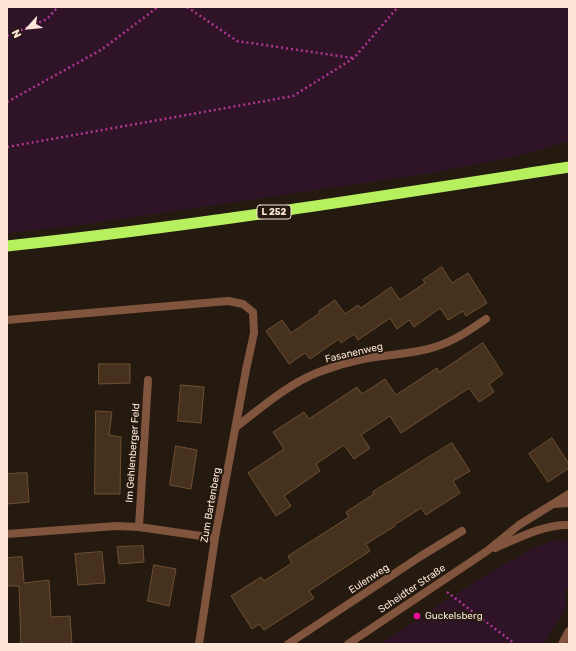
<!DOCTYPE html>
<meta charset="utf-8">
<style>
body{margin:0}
#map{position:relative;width:576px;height:651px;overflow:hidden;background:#251a10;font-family:Rubik,sans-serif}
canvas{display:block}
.frame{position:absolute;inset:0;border:8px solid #fde6d7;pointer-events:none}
.north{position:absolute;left:8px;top:8px;width:40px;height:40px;-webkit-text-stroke:3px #251a10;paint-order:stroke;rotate:243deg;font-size:11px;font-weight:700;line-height:16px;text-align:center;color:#fde6d7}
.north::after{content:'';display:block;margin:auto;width:14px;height:18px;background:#fde6d7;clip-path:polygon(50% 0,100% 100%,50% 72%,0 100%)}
</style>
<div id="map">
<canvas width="576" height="651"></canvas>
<div class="frame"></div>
<div class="north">N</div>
</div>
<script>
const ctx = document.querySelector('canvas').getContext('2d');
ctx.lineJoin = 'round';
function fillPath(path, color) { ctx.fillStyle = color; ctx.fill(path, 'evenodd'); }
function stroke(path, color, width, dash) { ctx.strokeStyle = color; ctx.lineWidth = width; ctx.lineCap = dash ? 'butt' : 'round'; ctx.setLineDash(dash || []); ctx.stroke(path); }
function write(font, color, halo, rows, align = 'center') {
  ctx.font = font + ' Rubik,sans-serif'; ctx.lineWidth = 4; ctx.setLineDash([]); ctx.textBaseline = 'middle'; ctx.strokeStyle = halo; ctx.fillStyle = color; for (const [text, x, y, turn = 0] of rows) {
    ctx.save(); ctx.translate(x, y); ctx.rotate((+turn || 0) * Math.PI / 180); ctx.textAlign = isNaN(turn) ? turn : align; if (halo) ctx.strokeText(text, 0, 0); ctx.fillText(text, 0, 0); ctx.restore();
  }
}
fillPath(new Path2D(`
 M 7,7 L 569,7 L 569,141 L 522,155 L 431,173 L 66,227 L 7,233 Z
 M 566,540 L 569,545 L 569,583 L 565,593 L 566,606 L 544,644 L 380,644 L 489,573 L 534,548 L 552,541 Z`), '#2f1428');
const building = new Path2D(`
 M 442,267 L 452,283 L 468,273 L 487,303 L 466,316 L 463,311 L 448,320 L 440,308 L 414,327 L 409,320 L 397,329 L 390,318 L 358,340 L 354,334 L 341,343 L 339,339 L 310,359 L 305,353 L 289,364 L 266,331 L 282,320 L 291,333 L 320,313 L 319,311 L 335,300 L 345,314 L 358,305 L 361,308 L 391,287 L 400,300 L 425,283 L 423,280 Z
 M 483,343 L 503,374 L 489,384 L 494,392 L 479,402 L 469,388 L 401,433 L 390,416 L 361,435 L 370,448 L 354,459 L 344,445 L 316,464 L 320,471 L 284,496 L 291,506 L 276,516 L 248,473 L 284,449 L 273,432 L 304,412 L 309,419 L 357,387 L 362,394 L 385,379 L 396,395 L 437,368 L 439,372 Z
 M 99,364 L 130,364 L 130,383 L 99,384 Z
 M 181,385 L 204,387 L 201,423 L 178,421 Z
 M 96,411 L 112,412 L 109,435 L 121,437 L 120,494 L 95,494 Z
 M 552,438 L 569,464 L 569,468 L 548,482 L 529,454 Z
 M 452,443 L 470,471 L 453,481 L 460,493 L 426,515 L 421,508 L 394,525 L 395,526 L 366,544 L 370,551 L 309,591 L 314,598 L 264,630 L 259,624 L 252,629 L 231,596 L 261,577 L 264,581 L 292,563 L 288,556 L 349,517 L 346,512 L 374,494 L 373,492 Z
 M 176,446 L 197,450 L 191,489 L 170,485 Z
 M 27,473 L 29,502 L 7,504 L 7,474 Z
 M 143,546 L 144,562 L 119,564 L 117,547 Z
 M 102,552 L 105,583 L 78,585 L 75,554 Z
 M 22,557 L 24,583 L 49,580 L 51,617 L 70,616 L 72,644 L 21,644 L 19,586 L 7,586 L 7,558 Z
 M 154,565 L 176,569 L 169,606 L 148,601 Z`);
fillPath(building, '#45311d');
stroke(building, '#6f5031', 1);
stroke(new Path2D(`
 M 187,7 L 237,41 L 353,58
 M 7,36 L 47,19 L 58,7
 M 7,102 L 101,50 L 158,7
 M 7,147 L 293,96 L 354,58 L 398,7
 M 447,592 L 515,644`), '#b13694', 2.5, [2, 3]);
stroke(new Path2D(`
 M 7,320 L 228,301 L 243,304 L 253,312 L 254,333 L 246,370`), '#81543e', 8);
stroke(new Path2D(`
 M 236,427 C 262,407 288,384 319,372 C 335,366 352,361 369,358 C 391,354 414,354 435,347 C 454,341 470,330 486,319
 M 139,527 L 148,380
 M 7,534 L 116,526 L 139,527 L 215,538
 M 199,644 L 215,538 L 246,370
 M 288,644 L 421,556 L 462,531`), '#81543e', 8);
stroke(new Path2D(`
 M 555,504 L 569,503
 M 495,548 C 519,538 544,524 569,525
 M 348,644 L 487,551 L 519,525 L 569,494
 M 562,644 L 569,631`), '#81543e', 8);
stroke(new Path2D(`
 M 7,246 C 195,226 382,196 569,167`), '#b6f05e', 11);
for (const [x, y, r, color] of [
 [417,616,4,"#f10e98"]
]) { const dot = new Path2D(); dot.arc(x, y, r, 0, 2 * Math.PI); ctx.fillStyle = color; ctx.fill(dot); stroke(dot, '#251a10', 1.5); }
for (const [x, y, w] of [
 [274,212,34]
]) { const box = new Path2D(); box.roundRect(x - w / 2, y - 7, w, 14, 3); ctx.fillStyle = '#251a10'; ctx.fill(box); stroke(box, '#fde6d7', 1); }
write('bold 9px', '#fde6d7', null, [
 ["L 252",274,212]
]);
write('10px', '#fde6d7', '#251a10', [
 ["Fasanenweg",354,353,-13],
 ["Im Gehlenberger Feld",133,453,-86],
 ["Zum Bartenberg",211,505,-80],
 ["Eulenweg",369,579,-33],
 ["Scheidter Straße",412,589,-34]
]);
write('10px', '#fde6d7', '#251a10', [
 ["Guckelsberg",425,616]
], 'left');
</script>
